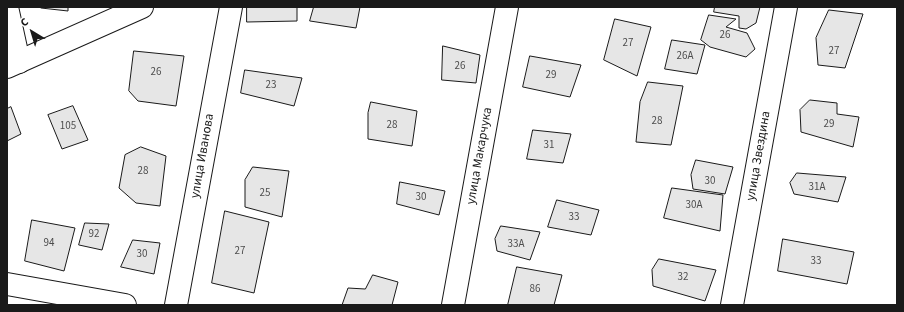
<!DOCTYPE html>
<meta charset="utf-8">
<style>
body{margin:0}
#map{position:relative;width:904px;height:312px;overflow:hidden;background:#fff;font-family:"Source Sans 3",sans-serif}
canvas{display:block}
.frame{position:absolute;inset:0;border:8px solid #1a1a1a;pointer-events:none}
.north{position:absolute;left:12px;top:12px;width:40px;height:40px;-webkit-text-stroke:3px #fff;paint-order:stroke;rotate:322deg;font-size:11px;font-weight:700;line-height:16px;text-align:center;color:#1a1a1a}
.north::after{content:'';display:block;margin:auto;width:14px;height:18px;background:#1a1a1a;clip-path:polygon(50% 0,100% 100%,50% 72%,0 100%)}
</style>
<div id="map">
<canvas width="904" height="312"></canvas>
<div class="frame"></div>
<div class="north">С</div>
</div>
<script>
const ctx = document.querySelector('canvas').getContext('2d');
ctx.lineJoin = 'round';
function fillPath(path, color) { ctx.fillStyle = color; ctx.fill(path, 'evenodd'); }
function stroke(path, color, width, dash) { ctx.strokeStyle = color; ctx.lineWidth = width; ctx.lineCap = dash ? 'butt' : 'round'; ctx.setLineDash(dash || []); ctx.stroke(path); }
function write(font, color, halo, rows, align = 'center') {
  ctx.font = font + ' "Source Sans 3",sans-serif'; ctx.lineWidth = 3; ctx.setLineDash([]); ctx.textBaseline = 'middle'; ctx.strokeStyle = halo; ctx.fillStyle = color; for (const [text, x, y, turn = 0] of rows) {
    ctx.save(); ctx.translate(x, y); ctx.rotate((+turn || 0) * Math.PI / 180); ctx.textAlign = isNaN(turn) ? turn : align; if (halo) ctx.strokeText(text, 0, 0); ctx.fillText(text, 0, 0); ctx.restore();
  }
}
const building = new Path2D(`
 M 41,7 L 68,7 L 68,11 L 41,8 Z
 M 247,7 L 297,7 L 297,21 L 247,22 Z
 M 314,7 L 360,7 L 356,28 L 310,21 Z
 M 715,7 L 760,7 L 756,23 L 746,29 L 739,28 L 739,16 L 714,12 Z
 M 829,10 L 863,14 L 845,68 L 818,65 L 816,38 Z
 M 709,15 L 736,19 L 726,27 L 747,33 L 755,49 L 746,57 L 710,47 L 701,40 Z
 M 615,19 L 651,27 L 637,76 L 604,60 Z
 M 672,40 L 705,45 L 697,74 L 665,69 Z
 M 443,46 L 480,55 L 476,83 L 442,80 Z
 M 134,51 L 184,56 L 176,106 L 138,101 L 129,91 Z
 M 530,56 L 581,65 L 570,97 L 523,87 Z
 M 245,70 L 302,78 L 294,106 L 241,93 Z
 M 648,82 L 683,86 L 671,145 L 636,142 L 640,102 Z
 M 810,100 L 837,103 L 837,114 L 859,117 L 853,147 L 801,132 L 800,110 Z
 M 371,102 L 417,111 L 412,146 L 368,139 L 368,113 Z
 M 73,106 L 88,140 L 62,149 L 48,115 Z
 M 11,107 L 21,134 L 7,141 L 7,109 Z
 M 533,130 L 571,134 L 563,163 L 527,159 Z
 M 141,147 L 166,156 L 160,206 L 136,203 L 119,188 L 125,155 Z
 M 696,160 L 733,167 L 725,194 L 693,189 L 691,175 Z
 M 253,167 L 289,171 L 282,217 L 245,207 L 245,180 Z
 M 797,173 L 846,177 L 838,202 L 794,194 L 790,183 Z
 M 400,182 L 445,191 L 439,215 L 397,204 Z
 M 672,188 L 723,195 L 720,231 L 664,218 Z
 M 557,200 L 599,210 L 591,235 L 548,227 Z
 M 225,211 L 269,222 L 254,293 L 212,283 Z
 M 32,220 L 75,228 L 64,271 L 25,261 Z
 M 85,223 L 109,224 L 102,250 L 79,245 Z
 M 501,226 L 540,232 L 530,260 L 497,251 L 495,239 Z
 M 783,239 L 854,252 L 847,284 L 778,271 Z
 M 133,240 L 160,243 L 154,274 L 121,267 Z
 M 659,259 L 716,270 L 705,301 L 653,286 L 652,270 Z
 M 517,267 L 562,275 L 554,305 L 508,305 Z
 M 373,275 L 398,282 L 392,305 L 342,305 L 348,288 L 365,289 Z`);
fillPath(building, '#e6e6e6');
stroke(building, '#1a1a1a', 1);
const minor = new Path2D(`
 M 7,7 L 19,62
 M 176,305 L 231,7
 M 453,305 L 507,7
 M 732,305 L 786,7`);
const highway = new Path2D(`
 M 7,67 L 142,7
 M 7,284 L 125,305`);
stroke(minor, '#1a1a1a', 24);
stroke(highway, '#1a1a1a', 24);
stroke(minor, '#fff', 22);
stroke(highway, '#fff', 22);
write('11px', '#4d4d4d', null, [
 ["26",725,36],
 ["27",628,44],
 ["27",834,52],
 ["26А",685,57],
 ["26",460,67],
 ["26",156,73],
 ["29",551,76],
 ["23",271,86],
 ["28",657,122],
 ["29",829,125],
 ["28",392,126],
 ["105",68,127],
 ["31",549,146],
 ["28",143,172],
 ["30",710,182],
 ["31А",817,188],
 ["25",265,194],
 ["30",421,198],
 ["30А",694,206],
 ["33",574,218],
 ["92",94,235],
 ["94",49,244],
 ["33А",516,245],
 ["27",240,252],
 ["30",142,255],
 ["33",816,262],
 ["32",683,278],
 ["86",535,290]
]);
write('13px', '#1a1a1a', '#fff', [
 ["улица Иванова",203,156,-80],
 ["улица Макарчука",480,156,-80],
 ["улица Звездина",759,156,-80]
]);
</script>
